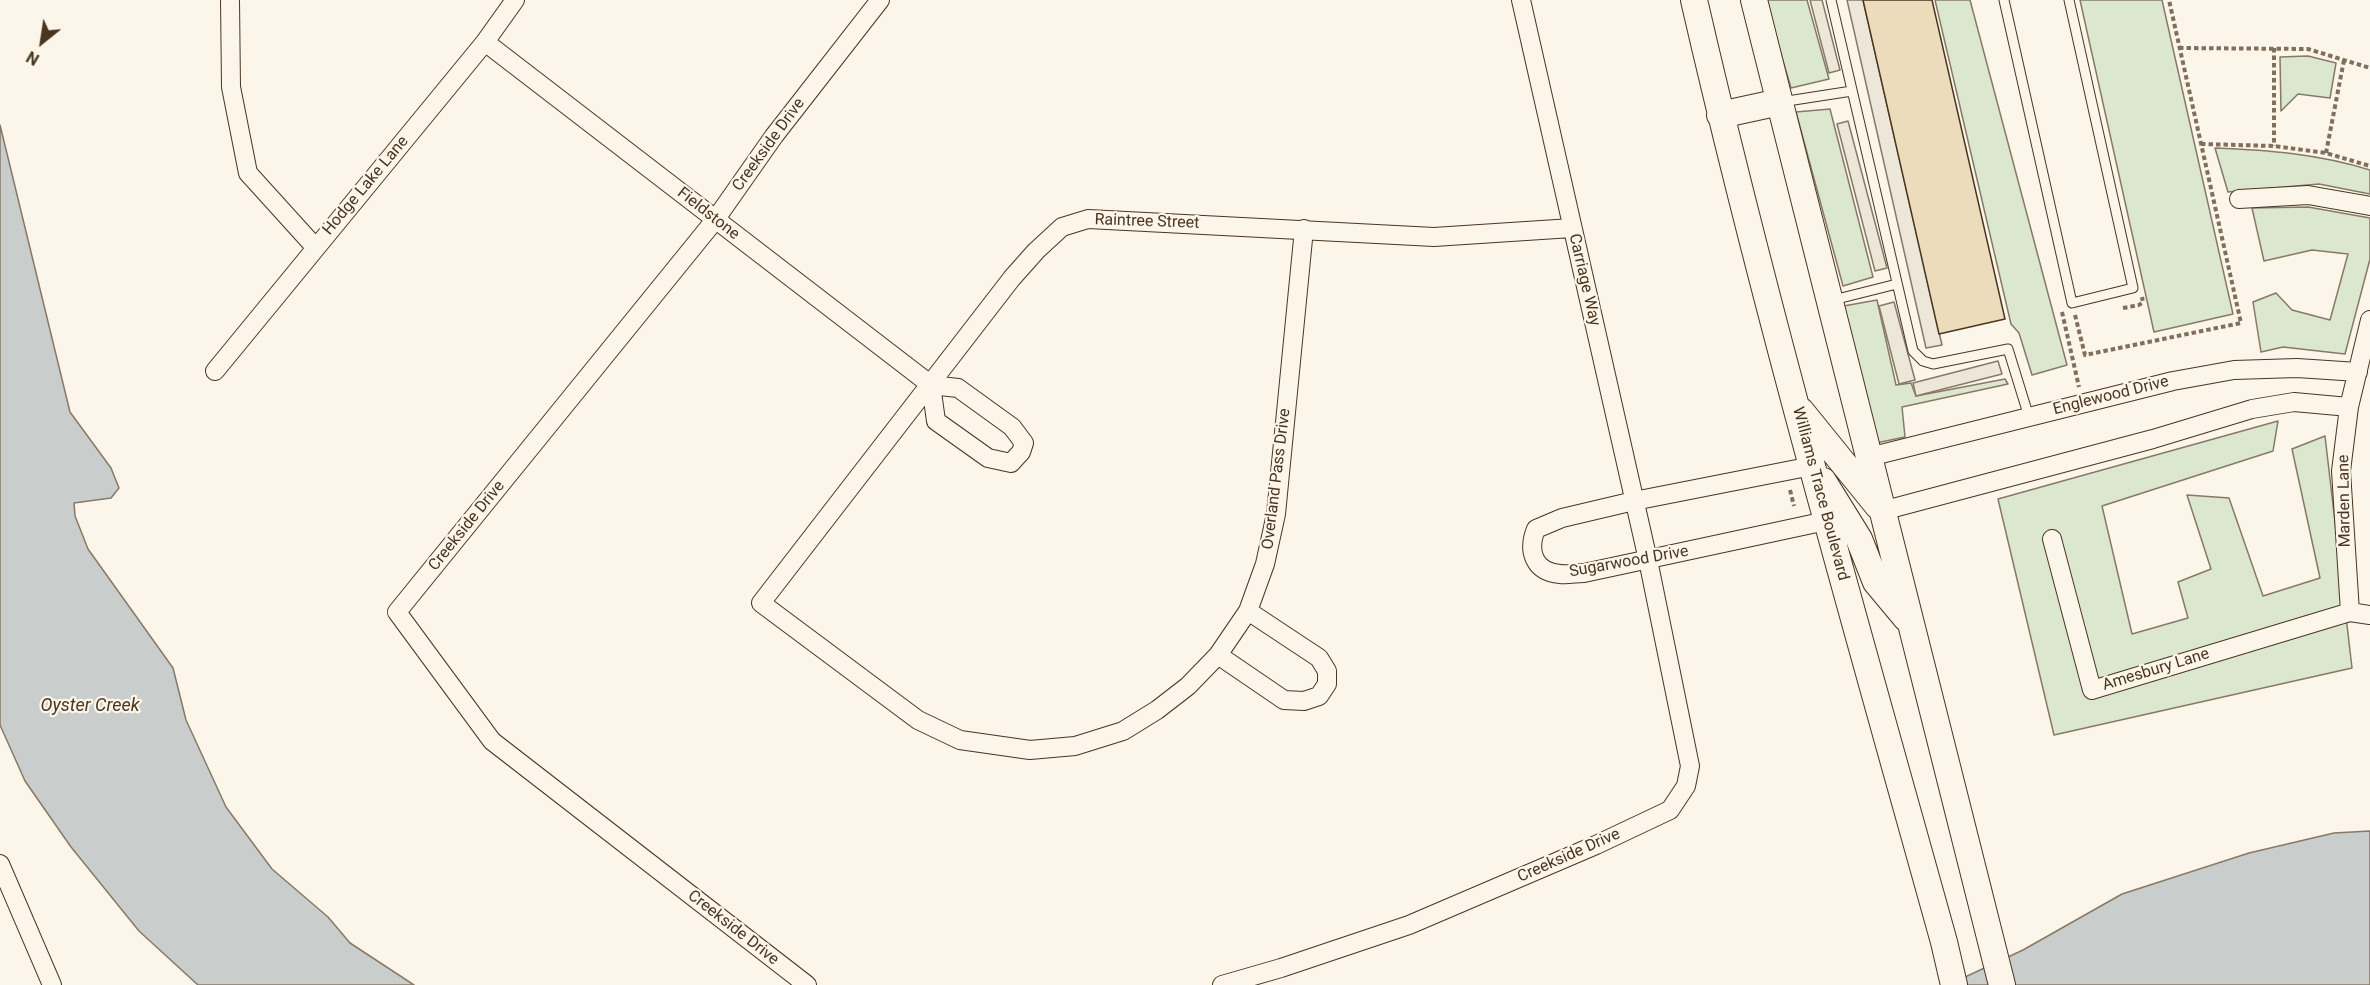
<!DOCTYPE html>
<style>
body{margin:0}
#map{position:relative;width:2370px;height:985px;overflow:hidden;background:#fbf6e9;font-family:Roboto,sans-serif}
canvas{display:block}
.north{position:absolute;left:12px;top:12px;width:60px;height:60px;-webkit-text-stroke:4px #fbf6e9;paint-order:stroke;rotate:210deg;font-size:16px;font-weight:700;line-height:24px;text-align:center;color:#4a3520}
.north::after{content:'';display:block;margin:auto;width:21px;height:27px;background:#4a3520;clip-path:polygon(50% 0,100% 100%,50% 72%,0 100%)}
</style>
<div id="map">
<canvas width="2370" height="985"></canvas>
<div class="north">N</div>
</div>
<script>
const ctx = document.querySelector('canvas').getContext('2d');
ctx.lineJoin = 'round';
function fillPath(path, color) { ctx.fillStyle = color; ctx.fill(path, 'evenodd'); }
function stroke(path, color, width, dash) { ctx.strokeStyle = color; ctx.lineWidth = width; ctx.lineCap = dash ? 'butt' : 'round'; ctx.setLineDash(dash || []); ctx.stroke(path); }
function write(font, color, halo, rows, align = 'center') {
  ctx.font = font + ' Roboto,sans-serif'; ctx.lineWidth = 4.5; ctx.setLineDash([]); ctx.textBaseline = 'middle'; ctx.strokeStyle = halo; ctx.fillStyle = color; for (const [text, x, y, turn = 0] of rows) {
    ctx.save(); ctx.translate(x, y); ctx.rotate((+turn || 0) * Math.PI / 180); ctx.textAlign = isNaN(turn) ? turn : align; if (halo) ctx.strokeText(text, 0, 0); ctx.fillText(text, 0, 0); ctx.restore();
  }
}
const green = new Path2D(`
 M 1765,0 L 1807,0 L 1829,79 L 1791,88 Z
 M 1935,0 L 1970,0 L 2067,365 L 2032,375 L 2019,333 L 2011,324 Z
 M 2080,0 L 2162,0 L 2233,314 L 2154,332 Z
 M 2308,56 L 2336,63 L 2330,98 L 2298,94 L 2281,111 L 2280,57 Z
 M 1830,109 L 1873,277 L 1843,286 L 1796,112 Z
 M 2215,148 C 2268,150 2319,154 2370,170 L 2370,194 L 2319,184 L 2228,192 Z
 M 2308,207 L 2370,218 L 2370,259 L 2345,354 L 2283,347 L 2261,352 L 2253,302 L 2276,293 L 2292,310 L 2330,320 L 2348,254 L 2312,250 L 2264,261 L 2252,208 Z
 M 1877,300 L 1896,385 L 1911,383 L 1916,396 L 2005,379 L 2008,384 L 1902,407 L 1905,437 L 1876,443 L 1838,307 Z
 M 2278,421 L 2273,451 L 2102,506 L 2132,634 L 2188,618 L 2178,582 L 2211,569 L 2187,495 L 2229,498 L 2263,596 L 2320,578 L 2292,449 L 2325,436 L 2352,668 L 2054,735 L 1998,499 Z`);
fillPath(green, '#dce7d0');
stroke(green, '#887966', 1.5);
const parking = new Path2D(`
 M 1810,0 L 1822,0 L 1840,70 L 1829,73 Z
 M 1847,0 L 1863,0 L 1942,345 L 1926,348 Z
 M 1848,121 L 1887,268 L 1875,271 L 1837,124 Z
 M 1894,302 L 1915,380 L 1899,384 L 1879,306 Z
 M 1998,361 L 2002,374 L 1916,396 L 1913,383 Z`);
fillPath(parking, '#ede7d9');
stroke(parking, '#887966', 1.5);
const water = new Path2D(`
 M 0,125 L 70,412 L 111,468 L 119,488 L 111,498 L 74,503 L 75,516 L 88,549 L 173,668 L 186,720 L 226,807 L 272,869 L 328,917 L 350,943 L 414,985 L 198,985 L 139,931 L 71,847 L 25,781 L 0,725 Z
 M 2370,831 L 2370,985 L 1948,985 L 2023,950 L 2122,894 L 2249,853 L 2334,833 Z`);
fillPath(water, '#c9cecd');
stroke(water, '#887966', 1.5);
const building = new Path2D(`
 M 1863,0 L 1932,0 L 2005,319 L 1939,334 Z`);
fillPath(building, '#ecdcbc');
stroke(building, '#4a3520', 1.5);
const service = new Path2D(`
 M 1831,0 L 1913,351 L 1923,361 L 1933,364 L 2008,349 L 2029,417
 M 2004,0 L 2072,303 L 2133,288 L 2069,0
 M 1781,102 L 1852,91
 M 1833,300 L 1897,284`);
const minor = new Path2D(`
 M 230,0 L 231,87 L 248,173 L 315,247
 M 485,42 L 931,385 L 958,388 L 1012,427 L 1024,443 L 1021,452 L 1011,463 L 988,458 L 936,421 L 931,385
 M 2239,199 L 2308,195 L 2370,206
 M 1304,229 L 1276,514 L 1265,564 L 1248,611 L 1218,655 L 1188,686 L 1157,710 L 1123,731 L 1075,746 L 1030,750 L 960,740 L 918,720 L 761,603 L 1012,278 L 1036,251 L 1062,227 L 1088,219 L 1434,237 L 1572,228
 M 215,371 L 485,42 L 515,0
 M 1869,457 L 2173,381 L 2234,370 L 2297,368 L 2358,372
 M 1812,466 L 1634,501 L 1562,518 L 1536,529 C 1527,551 1534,572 1560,574 C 1568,575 1576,573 1584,573 L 1826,521
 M 1882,511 L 2153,439 L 2252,409 L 2294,402 L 2349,407
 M 2052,539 L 2092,690 L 2350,612 L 2370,615
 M 2350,612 L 2341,471 L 2349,407 L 2370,320
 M 1218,655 L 1284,700 L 1304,701 L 1319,696 L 1327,684 L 1327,671 L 1319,658 L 1248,611
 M 0,864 L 52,985
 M 807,985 L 492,741 L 397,612 L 715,220 L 774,136 L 880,0
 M 1222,985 L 1281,968 L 1409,925 L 1596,845 L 1670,810 L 1686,786 L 1690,766 L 1648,560 L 1521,0`);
const secondary = new Path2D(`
 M 1694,0 C 1767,317 1857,629 1944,942 L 1954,985
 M 1754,0 L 2002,985
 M 1720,115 L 1780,102
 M 1801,411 L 1878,506
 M 1823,481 L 1859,539 L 1876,582 L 1906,618`);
stroke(service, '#4a3520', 11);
stroke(minor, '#4a3520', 20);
stroke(secondary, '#4a3520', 28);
stroke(new Path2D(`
 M 2179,48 L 2308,49 L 2370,68
 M 2274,48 L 2274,146
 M 2201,144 L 2274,146 L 2326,153 L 2370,166
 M 2326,153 L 2344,60
 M 2123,308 L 2139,305 L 2143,302 L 2142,297
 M 2062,312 L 2079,387
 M 2075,315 L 2085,355 L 2241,323 L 2169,0
 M 1790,490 L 1794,506`), '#7f6f5c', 4, [4.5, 3]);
stroke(service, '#fbf6e9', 9);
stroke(minor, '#fbf6e9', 18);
stroke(secondary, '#fbf6e9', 26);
write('16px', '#4a3520', '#fbf6e9', [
 ["Creekside Drive",769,145,-54],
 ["Hodge Lake Lane",366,186,-50],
 ["Fieldstone",708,214,38],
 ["Raintree Street",1147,222,2],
 ["Carriage Way",1584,280,77],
 ["Englewood Drive",2111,396,-14],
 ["Overland Pass Drive",1277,479,-83],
 ["Williams Trace Boulevard",1820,494,75],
 ["Marden Lane",2345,501,-91],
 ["Creekside Drive",467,526,-51],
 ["Sugarwood Drive",1629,562,-10],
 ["Amesbury Lane",2156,670,-17],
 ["Creekside Drive",1569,856,-24],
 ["Creekside Drive",733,928,38]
]);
write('italic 18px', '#4a3520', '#fbf6e9', [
 ["Oyster Creek",90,706]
]);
</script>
